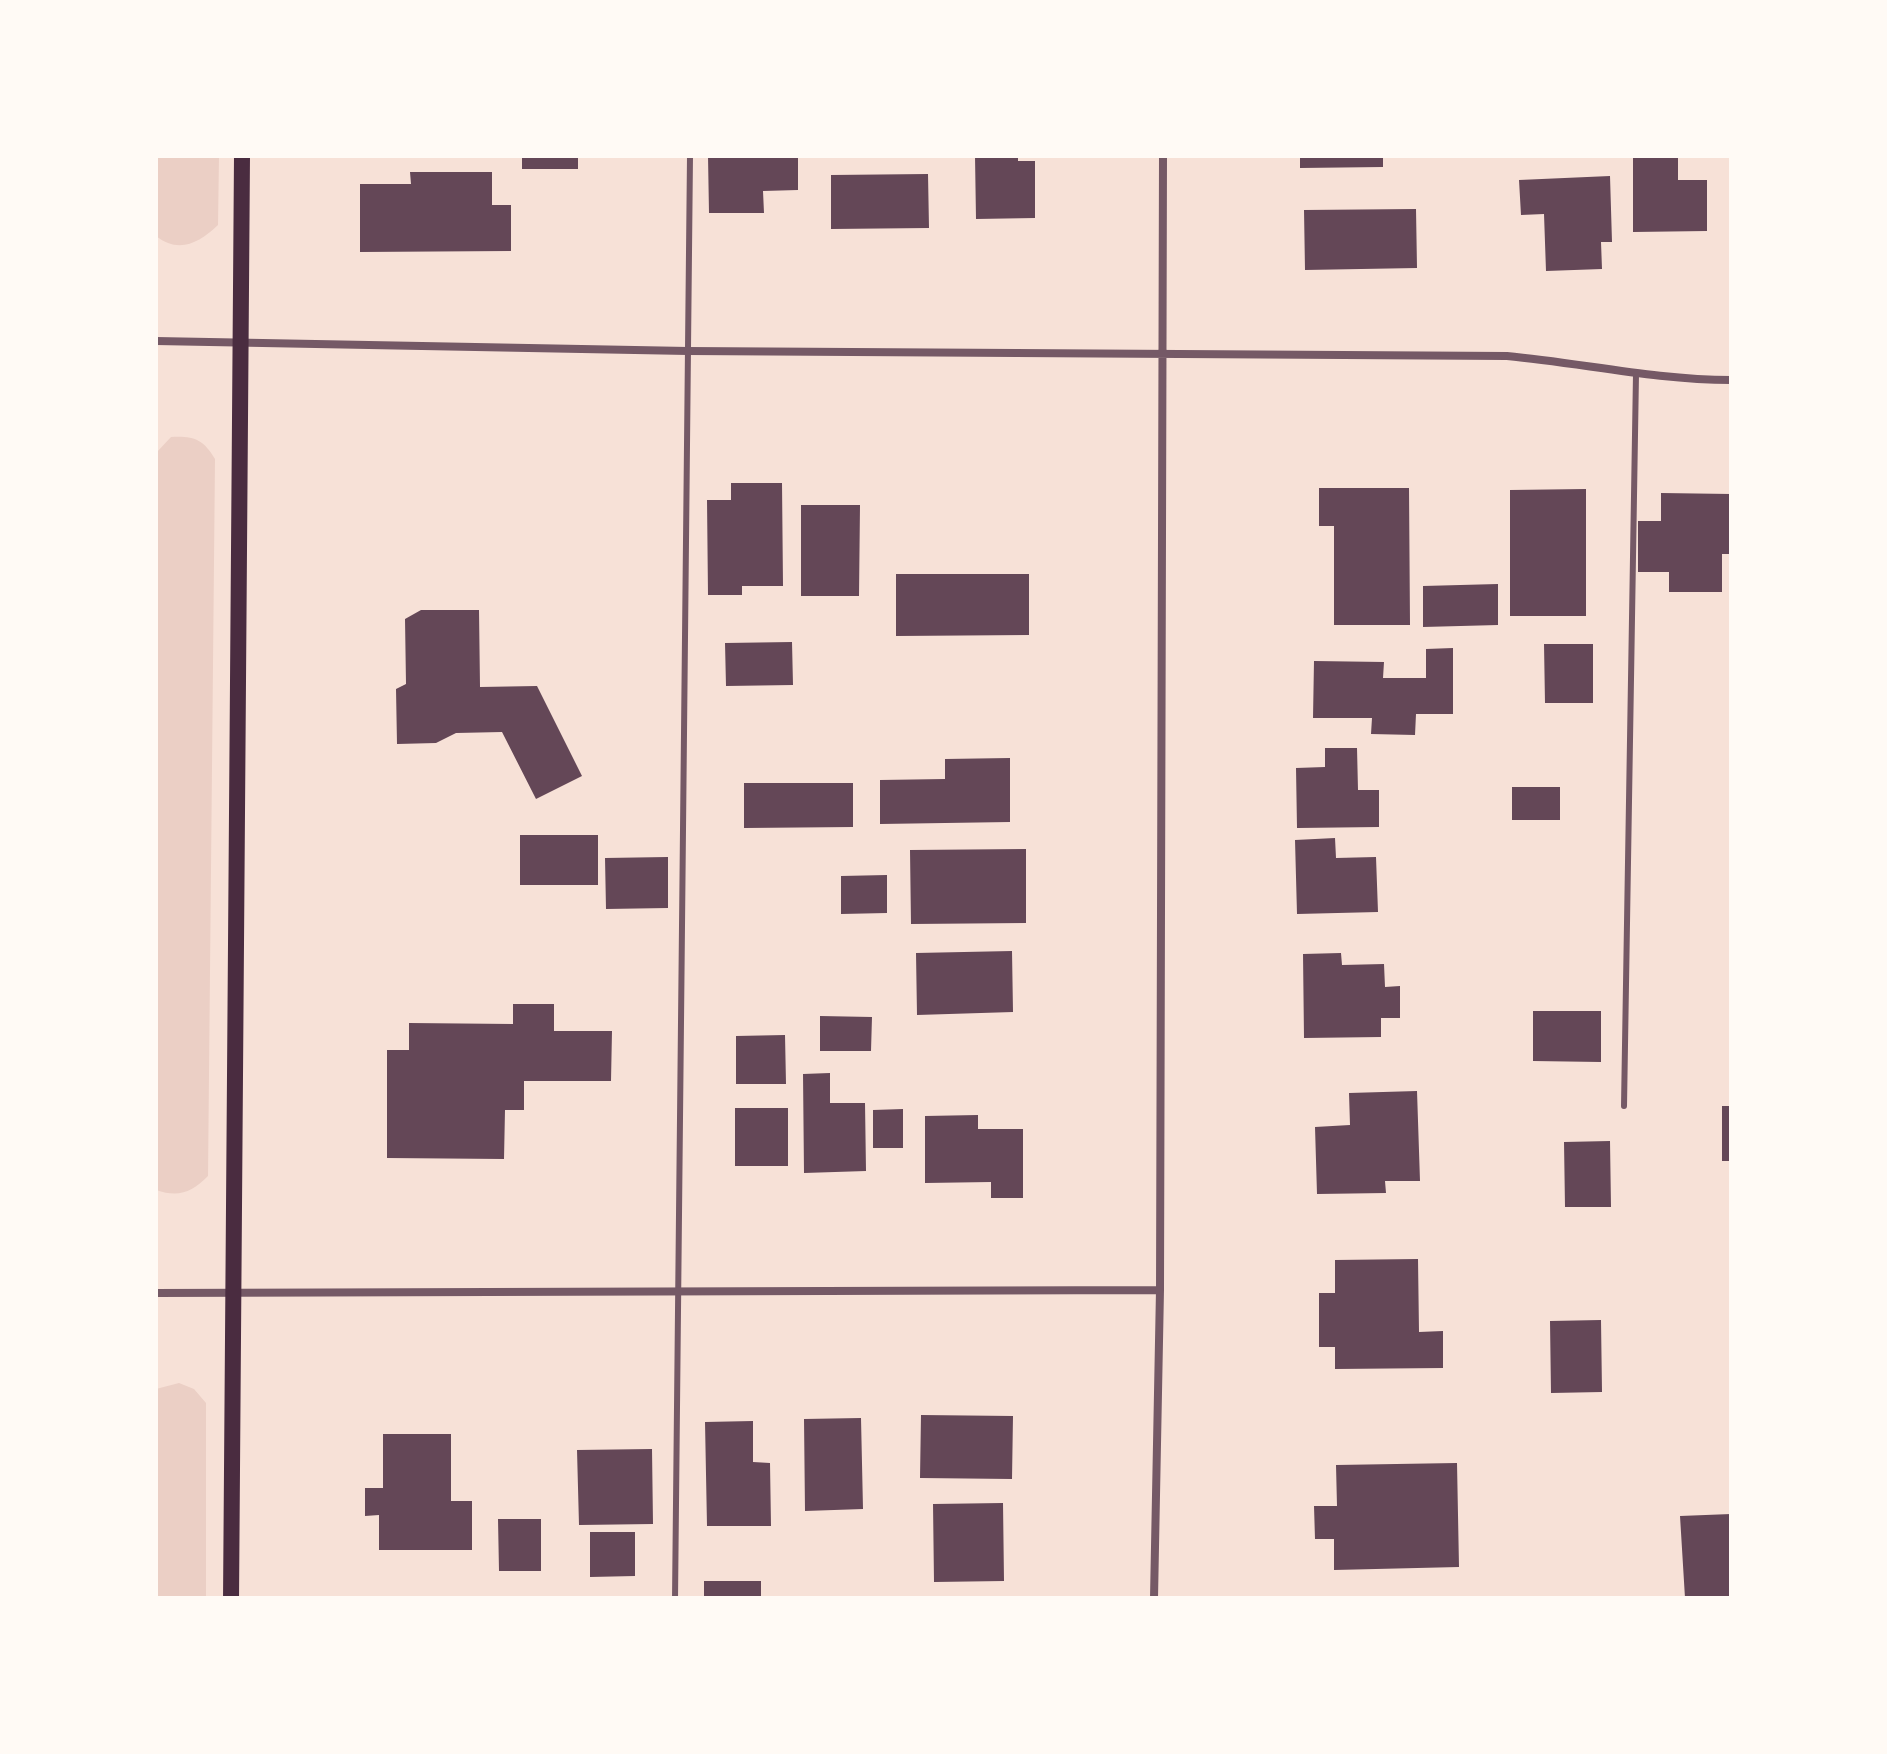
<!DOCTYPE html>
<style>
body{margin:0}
#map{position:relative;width:1887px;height:1754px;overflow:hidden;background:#f7e1d7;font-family:Karla,sans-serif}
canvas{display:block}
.frame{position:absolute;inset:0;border:158px solid #fffaf5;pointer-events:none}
</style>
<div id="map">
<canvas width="1887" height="1754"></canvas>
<div class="frame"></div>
</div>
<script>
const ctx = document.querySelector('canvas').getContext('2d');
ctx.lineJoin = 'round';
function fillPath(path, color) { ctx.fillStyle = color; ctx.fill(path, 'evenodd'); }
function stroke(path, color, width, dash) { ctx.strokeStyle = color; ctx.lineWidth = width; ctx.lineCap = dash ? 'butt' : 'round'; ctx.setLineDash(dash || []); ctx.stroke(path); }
fillPath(new Path2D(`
 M 156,156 L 219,156 L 218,225 C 199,243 179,254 156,236 Z
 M 171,437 C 194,436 203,439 215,459 L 208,1176 C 192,1192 179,1198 156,1190 L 156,453 Z
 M 179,1383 L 194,1389 L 206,1403 L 206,1598 L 156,1598 L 156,1389 Z`), '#ebcfc5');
fillPath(new Path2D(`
 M 522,156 L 578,156 L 578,169 L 522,169 Z
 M 708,156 L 798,156 L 798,190 L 763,191 L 764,213 L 709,213 Z
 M 975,156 L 1018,156 L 1018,161 L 1035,161 L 1035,218 L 976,219 Z
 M 1300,156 L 1383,156 L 1383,167 L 1300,168 Z
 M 1633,156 L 1678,156 L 1678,180 L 1707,180 L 1707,231 L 1633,232 Z
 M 410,172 L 492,172 L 492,205 L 511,205 L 511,251 L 360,252 L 360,184 L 411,184 Z
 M 928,174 L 929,228 L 831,229 L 831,175 Z
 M 1610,176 L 1612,242 L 1601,242 L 1602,269 L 1546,271 L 1544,214 L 1521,215 L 1519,180 Z
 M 1416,209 L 1417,268 L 1305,270 L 1304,210 Z
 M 731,483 L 782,483 L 783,586 L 742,586 L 742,595 L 708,595 L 707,500 L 731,500 Z
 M 1319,488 L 1409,488 L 1410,625 L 1334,625 L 1334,526 L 1319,526 Z
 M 1586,489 L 1586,616 L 1510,616 L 1510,490 Z
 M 1661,493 L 1731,494 L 1731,554 L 1722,554 L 1722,592 L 1669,592 L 1669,572 L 1638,572 L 1638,521 L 1661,521 Z
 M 801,505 L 860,505 L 859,596 L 801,596 Z
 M 896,574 L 1029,574 L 1029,635 L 896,636 Z
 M 1498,584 L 1498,625 L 1423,627 L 1423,586 Z
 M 421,610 L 479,610 L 480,687 L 537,686 L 582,776 L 536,799 L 502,732 L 456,733 L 436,743 L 397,744 L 396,689 L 406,684 L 405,619 Z
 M 792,642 L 793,685 L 726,686 L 725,643 Z
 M 1544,644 L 1593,644 L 1593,703 L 1545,703 Z
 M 1453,648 L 1453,714 L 1416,714 L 1415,735 L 1371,734 L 1372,718 L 1313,718 L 1314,661 L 1384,662 L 1383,678 L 1426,678 L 1426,649 Z
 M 1325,748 L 1357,748 L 1358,790 L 1379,790 L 1379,827 L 1297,828 L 1296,768 L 1325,767 Z
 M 1010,758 L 1010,822 L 880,824 L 880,780 L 945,779 L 945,759 Z
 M 744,783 L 853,783 L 853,827 L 744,828 Z
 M 1512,787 L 1560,787 L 1560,820 L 1512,820 Z
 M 520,835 L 598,835 L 598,885 L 520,885 Z
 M 1335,838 L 1336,858 L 1376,857 L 1378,912 L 1297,914 L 1295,840 Z
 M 1026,849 L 1026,923 L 911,924 L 910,850 Z
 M 668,857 L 668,908 L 606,909 L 605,858 Z
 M 887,875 L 887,913 L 841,914 L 841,876 Z
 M 1012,951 L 1013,1012 L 917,1015 L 916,953 Z
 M 1341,953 L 1342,965 L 1384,964 L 1385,987 L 1400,986 L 1400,1018 L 1381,1018 L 1381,1037 L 1304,1038 L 1303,954 Z
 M 513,1004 L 554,1004 L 554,1031 L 612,1031 L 611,1081 L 524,1081 L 524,1110 L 505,1110 L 504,1159 L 387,1158 L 387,1050 L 409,1050 L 409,1023 L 513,1024 Z
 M 1533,1011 L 1601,1011 L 1601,1062 L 1533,1061 Z
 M 820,1016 L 872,1017 L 871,1051 L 820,1051 Z
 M 785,1035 L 786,1084 L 736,1084 L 736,1036 Z
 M 830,1073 L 830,1103 L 865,1103 L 866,1171 L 804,1173 L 803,1074 Z
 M 1417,1091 L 1420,1181 L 1385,1181 L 1386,1193 L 1317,1194 L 1315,1127 L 1350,1125 L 1349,1093 Z
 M 1722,1106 L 1731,1106 L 1731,1161 L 1722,1161 Z
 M 735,1108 L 788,1108 L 788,1166 L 735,1166 Z
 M 903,1109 L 903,1148 L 873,1148 L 873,1110 Z
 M 978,1115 L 978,1129 L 1023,1129 L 1023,1198 L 991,1198 L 991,1182 L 925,1183 L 925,1116 Z
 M 1610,1141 L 1611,1207 L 1565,1207 L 1564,1142 Z
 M 1418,1259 L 1419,1332 L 1443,1331 L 1443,1368 L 1335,1369 L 1335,1347 L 1319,1347 L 1319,1293 L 1335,1293 L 1335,1260 Z
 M 1601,1320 L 1602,1392 L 1551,1393 L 1550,1321 Z
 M 921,1415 L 1013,1416 L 1012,1479 L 920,1478 Z
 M 861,1418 L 863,1509 L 805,1511 L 804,1419 Z
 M 753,1421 L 753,1462 L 770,1463 L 771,1526 L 707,1526 L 705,1422 Z
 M 383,1434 L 451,1434 L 451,1501 L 472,1501 L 472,1550 L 379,1550 L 379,1515 L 365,1516 L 365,1488 L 383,1488 Z
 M 652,1449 L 653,1524 L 579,1525 L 577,1450 Z
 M 1457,1463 L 1459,1567 L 1334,1570 L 1334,1539 L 1315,1539 L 1314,1506 L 1337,1506 L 1336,1465 Z
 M 1003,1503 L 1004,1581 L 934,1582 L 933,1504 Z
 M 1731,1514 L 1731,1598 L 1685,1598 L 1680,1516 Z
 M 498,1519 L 541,1519 L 541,1571 L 499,1571 Z
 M 590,1532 L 635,1532 L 635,1576 L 590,1577 Z
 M 704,1581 L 761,1581 L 761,1598 L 704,1598 Z`), '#644757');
stroke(new Path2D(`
 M 1624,1106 L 1636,374
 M 675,1598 L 690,156`), '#755966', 6);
stroke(new Path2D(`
 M 156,341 L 688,351 L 1507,356 C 1582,363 1655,380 1731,380
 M 156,1293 L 1160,1290
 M 1154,1598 L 1160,1290 L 1163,156`), '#755966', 8);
stroke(new Path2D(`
 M 231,1598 L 242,156`), '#4a2c40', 16);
</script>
